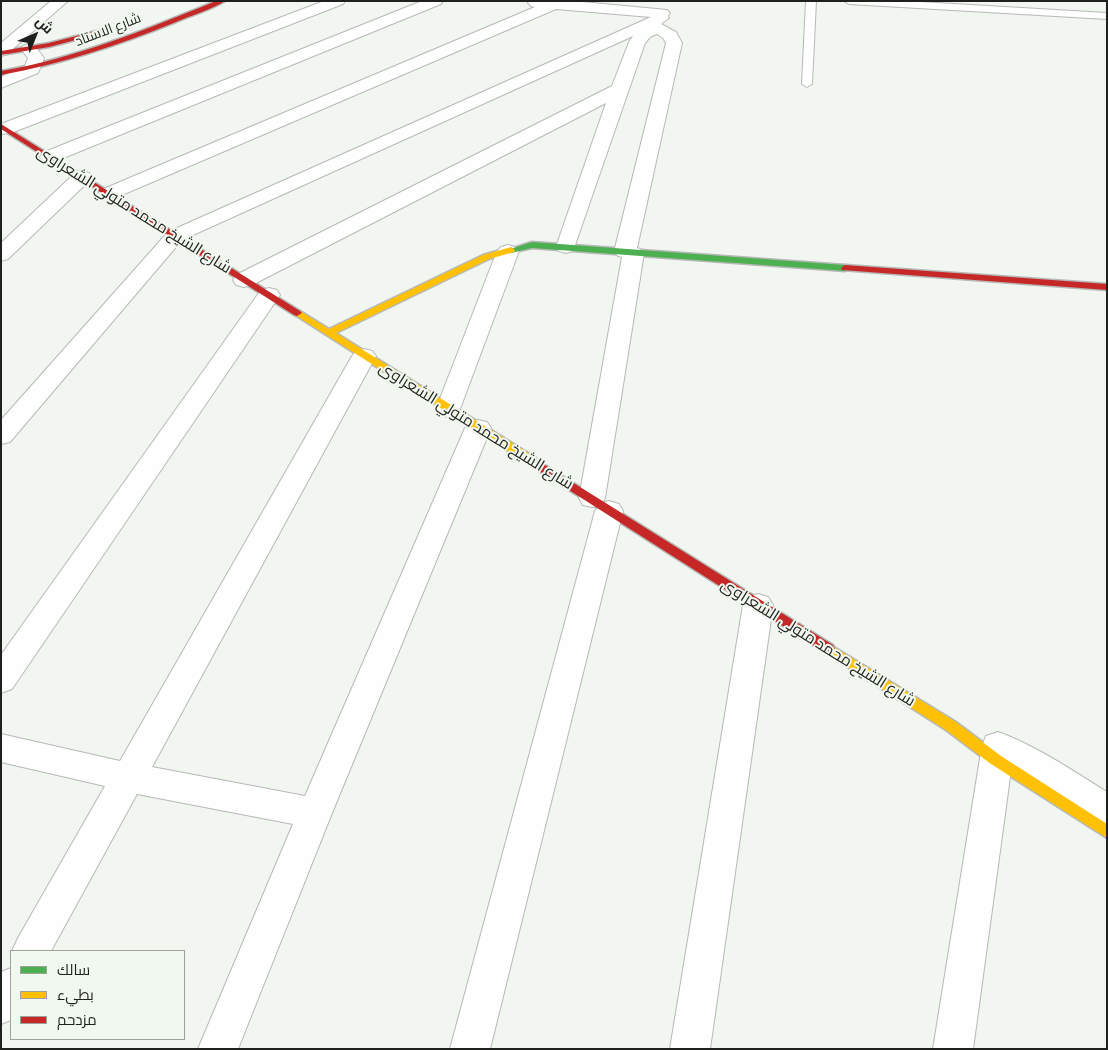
<!DOCTYPE html>
<meta charset="utf-8">
<style>
body{margin:0}
#map{position:relative;width:1108px;height:1050px;overflow:hidden;background:#f2f6f1;font-family:Literata,Cairo,serif}
canvas{display:block}
.frame{position:absolute;inset:0;border:2px solid #1e201d;pointer-events:none}
.legend{position:absolute;left:10px;top:950px;width:175px;height:90px;box-sizing:border-box;background:#f1f8ef;border:1px solid #9da29b;margin:0;padding:6px 9px;list-style:none;font-size:15px;color:#1e201d}
.legend li{display:flex;align-items:center;gap:10px;height:25px}
.legend b{width:25px;border:1px solid #9da29b}
.north{position:absolute;left:10px;top:10px;width:50px;height:50px;-webkit-text-stroke:4px #f1f8ef;paint-order:stroke;rotate:44deg;font-size:14px;font-weight:700;line-height:20px;text-align:center;color:#1e201d}
.north::after{content:'';display:block;margin:auto;width:18px;height:22px;background:#1e201d;clip-path:polygon(50% 0,100% 100%,50% 72%,0 100%)}
</style>
<div id="map">
<canvas width="1108" height="1050"></canvas>
<div class="frame"></div>
<ul class="legend">
<li><b style="height:6px;background:#4caf50"></b>سالك</li>
<li><b style="height:6px;background:#ffc107"></b>بطيء</li>
<li><b style="height:6px;background:#c62828"></b>مزدحم</li>
</ul>
<div class="north">ش</div>
</div>
<script>
const ctx = document.querySelector('canvas').getContext('2d');
ctx.lineJoin = 'round';
function stroke(path, color, width, dash) { ctx.strokeStyle = color; ctx.lineWidth = width; ctx.lineCap = dash ? 'butt' : 'round'; ctx.setLineDash(dash || []); ctx.stroke(path); }
function fillPath(path, color) { ctx.fillStyle = color; ctx.fill(path, 'evenodd'); }
function write(font, color, halo, rows, align = 'center') {
  ctx.font = font + ' Literata,Cairo,serif'; ctx.lineWidth = 4; ctx.setLineDash([]); ctx.textBaseline = 'middle'; ctx.strokeStyle = halo; ctx.fillStyle = color; for (const [text, x, y, turn = 0] of rows) {
    ctx.save(); ctx.translate(x, y); ctx.rotate((+turn || 0) * Math.PI / 180); ctx.textAlign = isNaN(turn) ? turn : align; if (halo) ctx.strokeText(text, 0, 0); ctx.fillText(text, 0, 0); ctx.restore();
  }
}
const lane = new Path2D(`
 M 806,1 L 816,1 L 812,84 L 807,87 L 802,84 Z
 M 844,1 L 903,1 L 1107,13 L 1107,19 L 849,4 Z`);
const street = new Path2D(`
 M 51,1 L 68,1 L 7,54 L 1,56 L 1,43 Z
 M 324,1 L 345,1 L 343,4 L 11,133 L 1,134 L 1,124 Z
 M 422,1 L 443,1 L 441,4 L 56,161 L 49,163 L 42,161 L 40,157 L 42,153 Z
 M 530,1 L 572,1 L 667,10 L 670,13 L 668,16 L 669,18 L 661,24 L 676,32 L 682,43 L 637,248 L 640,249 L 644,253 L 605,498 L 602,503 L 609,501 L 619,504 L 623,511 L 490,1049 L 450,1049 L 595,511 L 599,506 L 592,507 L 583,505 L 579,498 L 622,257 L 618,256 L 614,252 L 666,43 L 663,38 L 657,34 L 650,37 L 645,43 L 573,251 L 566,253 L 559,251 L 556,247 L 606,103 L 252,285 L 244,287 L 236,285 L 233,280 L 236,275 L 612,86 L 629,42 L 633,36 L 182,240 L 10,442 L 1,444 L 1,420 L 168,232 L 651,17 L 556,9 L 115,198 L 108,200 L 101,198 L 98,194 L 101,190 L 535,7 L 531,6 L 528,3 Z
 M 29,44 L 35,46 L 44,58 L 38,73 L 1,88 L 1,77 L 25,66 L 28,58 L 21,49 L 23,46 Z
 M 82,171 L 89,173 L 92,177 L 89,181 L 8,259 L 1,261 L 1,243 L 75,173 Z
 M 508,245 L 515,247 L 519,251 L 460,409 L 457,415 L 448,417 L 439,415 L 436,409 L 497,251 L 501,247 Z
 M 269,288 L 277,290 L 280,295 L 12,689 L 1,693 L 1,655 L 261,290 Z
 M 364,349 L 372,351 L 376,356 L 152,767 L 305,796 L 465,428 L 469,422 L 478,420 L 487,422 L 491,428 L 332,813 L 238,1049 L 198,1049 L 293,824 L 137,794 L 51,951 L 12,951 L 18,938 L 105,786 L 1,762 L 1,734 L 120,761 L 352,356 L 356,351 Z
 M 758,594 L 768,597 L 773,605 L 710,1049 L 670,1049 L 743,605 L 748,597 Z
 M 998,732 C 1035,745 1073,771 1107,792 L 1107,826 L 1095,822 L 1047,790 L 1011,770 L 973,1049 L 933,1049 L 982,746 L 986,736 Z
 M 11,968 L 11,1020 L 1,1024 L 1,972 Z`);
const fast = new Path2D(`
 M 532,242 L 845,265 L 849,268 L 845,271 L 532,248 L 511,253 L 507,250 Z`);
const slow = new Path2D(`
 M 511,247 L 515,250 L 514,252 L 489,259 L 336,333 L 536,458 L 537,461 L 536,464 L 528,464 L 292,313 L 297,310 L 300,311 L 329,329 L 483,255 Z
 M 829,644 L 956,722 L 1001,756 L 1107,824 L 1107,838 L 991,764 L 946,730 L 825,653 L 823,649 L 825,645 Z`);
const jam = new Path2D(`
 M 216,1 L 225,1 C 211,10 192,15 176,22 C 119,45 62,64 1,75 L 1,71 C 76,58 145,30 216,1 Z
 M 100,30 L 102,31 L 102,33 L 49,47 L 1,55 L 1,51 L 49,43 Z
 M 1,124 L 300,311 L 302,313 L 297,316 L 294,315 L 1,129 Z
 M 845,265 L 1107,284 L 1107,290 L 842,270 L 841,268 Z
 M 532,457 L 833,645 L 835,649 L 833,653 L 829,654 L 825,653 L 528,464 L 527,461 Z`);
stroke(lane, '#b6b9b6', 2);
stroke(street, '#b6b9b6', 2);
stroke(fast, '#b6b9b6', 3);
stroke(slow, '#b6b9b6', 3);
stroke(jam, '#b6b9b6', 3);
fillPath(lane, '#fdfefd');
fillPath(street, '#fdfefd');
fillPath(fast, '#4caf50');
fillPath(slow, '#ffc107');
fillPath(jam, '#c62828');
write('14px', '#1e201d', '#f1f8ef', [
 ["شارع الاستاد",108,30,-21]
]);
write('16px', '#1e201d', '#f1f8ef', [
 ["شارع الشيخ محمد متولي الشعراوى",134,210,32],
 ["شارع الشيخ محمد متولي الشعراوى",476,426,32],
 ["شارع الشيخ محمد متولي الشعراوى",818,643,32]
]);
</script>
